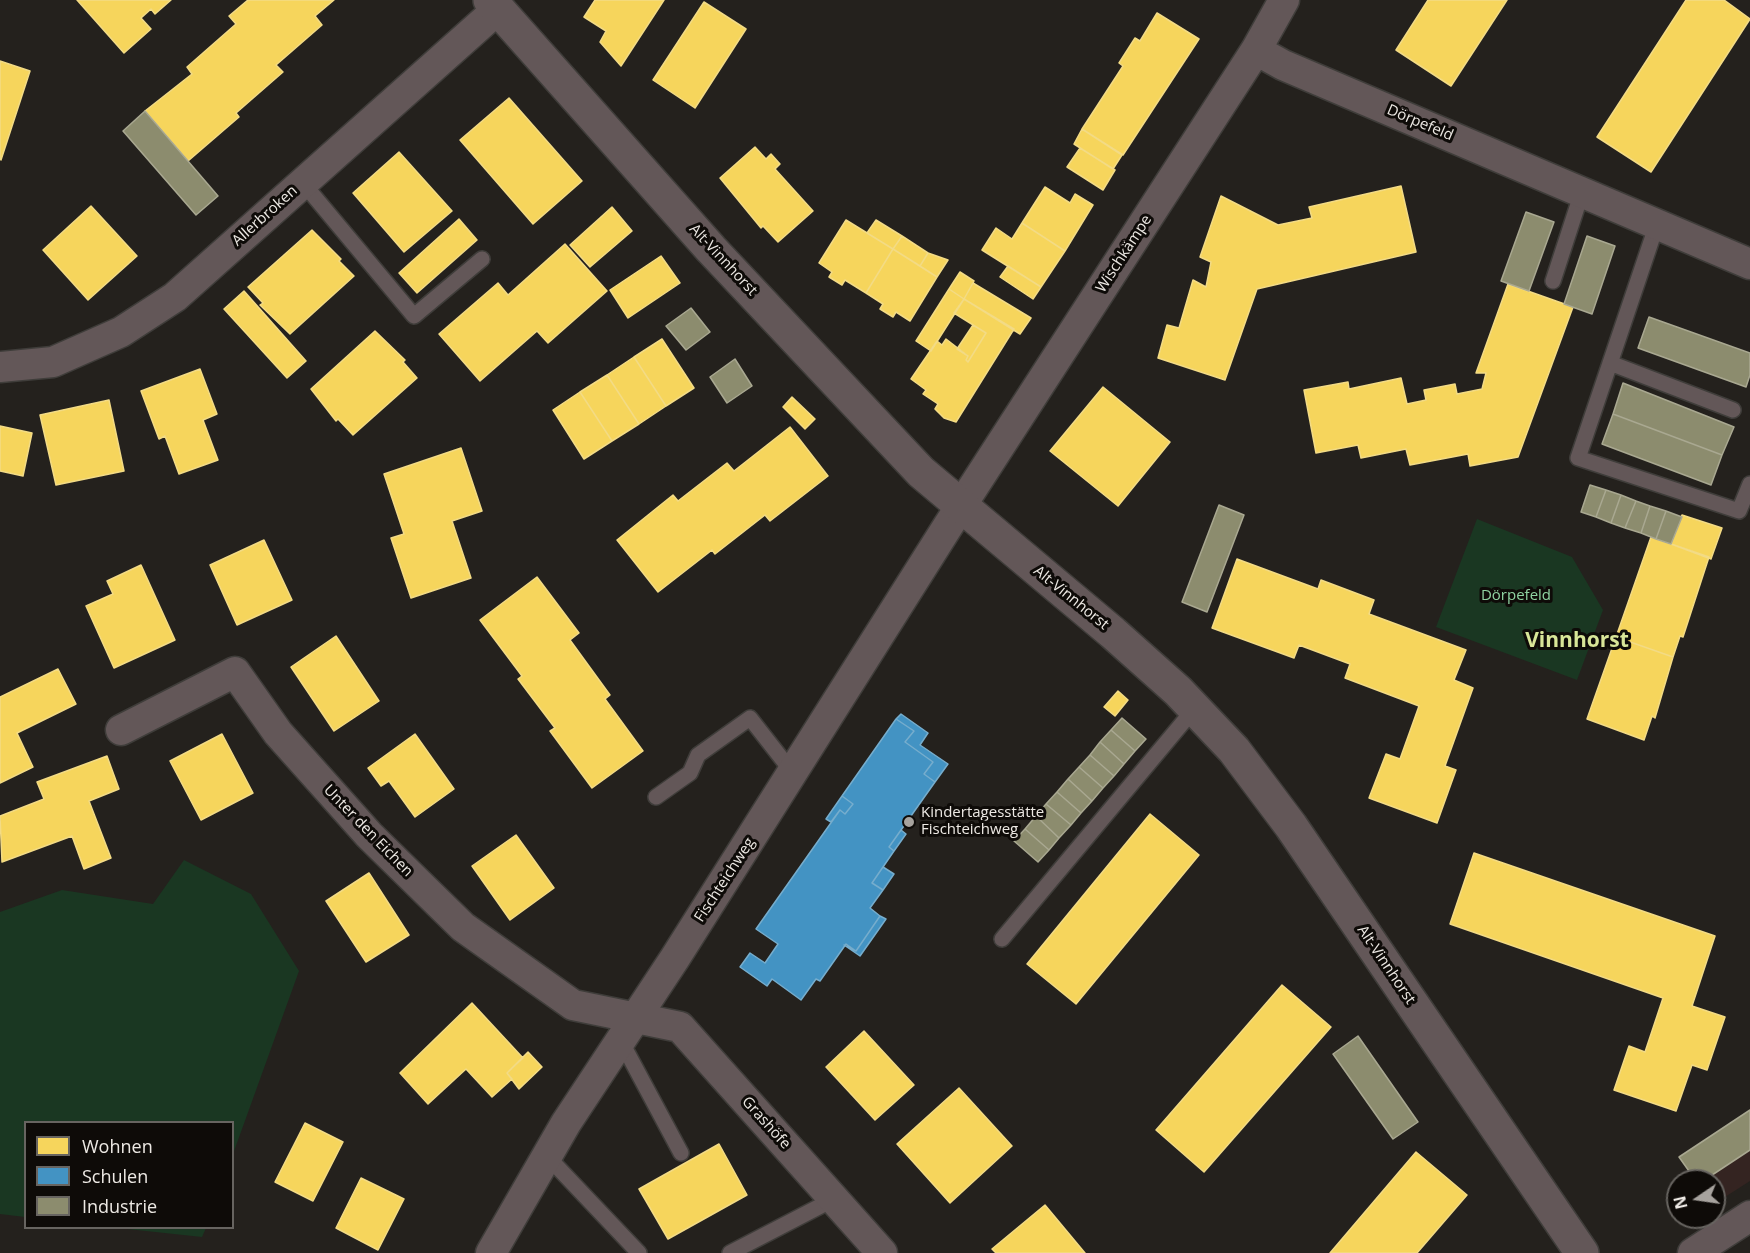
<!DOCTYPE html>
<meta charset="utf-8">
<style>
body{margin:0}
#map{position:relative;width:1750px;height:1253px;overflow:hidden;background:#24211d;font-family:"Open Sans",sans-serif}
canvas{display:block}
.legend{position:absolute;left:24px;top:1121px;width:210px;height:108px;box-sizing:border-box;background:#0e0b08;border:2px solid #676460;margin:0;padding:8px 10px;list-style:none;font-size:18px;color:#ede9e4}
.legend li{display:flex;align-items:center;gap:12px;height:30px}
.legend b{width:30px;border:2px solid #676460}
.north{position:absolute;left:1666px;top:1169px;width:60px;height:60px;box-sizing:border-box;background:#0e0b08;border:2px solid #676460;border-radius:50%;rotate:257deg;font-size:16px;font-weight:700;line-height:24px;text-align:center;color:#ede9e4}
.north::after{content:'';display:block;margin:auto;width:21px;height:27px;background:#a7a39e;clip-path:polygon(50% 0,100% 100%,50% 72%,0 100%)}
</style>
<div id="map">
<canvas width="1750" height="1253"></canvas>
<ul class="legend">
<li><b style="height:16px;background:#f6d55c"></b>Wohnen</li>
<li><b style="height:16px;background:#4393c3"></b>Schulen</li>
<li><b style="height:16px;background:#8c8c6e"></b>Industrie</li>
</ul>
<div class="north">N</div>
</div>
<script>
const ctx = document.querySelector('canvas').getContext('2d');
ctx.lineJoin = 'round';
function fillPath(path, color) { ctx.fillStyle = color; ctx.fill(path, 'evenodd'); }
function stroke(path, color, width, dash) { ctx.strokeStyle = color; ctx.lineWidth = width; ctx.lineCap = dash ? 'butt' : 'round'; ctx.setLineDash(dash || []); ctx.stroke(path); }
function write(font, color, halo, rows, align = 'center') {
  ctx.font = font + ' "Open Sans",sans-serif'; ctx.lineWidth = 6; ctx.setLineDash([]); ctx.textBaseline = 'middle'; ctx.strokeStyle = halo; ctx.fillStyle = color; for (const [text, x, y, turn = 0] of rows) {
    ctx.save(); ctx.translate(x, y); ctx.rotate((+turn || 0) * Math.PI / 180); ctx.textAlign = isNaN(turn) ? turn : align; if (halo) ctx.strokeText(text, 0, 0); ctx.fillText(text, 0, 0); ctx.restore();
  }
}
fillPath(new Path2D(`
 M 1750,1110 L 1750,1181 L 1714,1204 L 1714,1181 L 1696,1181 L 1679,1157 Z`), '#342421');
fillPath(new Path2D(`
 M 1477,519 L 1572,557 L 1603,610 L 1577,680 L 1436,627 Z
 M 184,860 L 251,894 L 299,971 L 233,1154 L 232,1122 L 26,1122 L 25,1217 L 0,1214 L 0,912 L 62,890 L 153,904 Z
 M 118,1228 L 206,1228 L 202,1237 Z`), '#1a3722');
const homes = new Path2D(`
 M 77,0 L 171,0 L 155,14 L 151,9 L 141,18 L 151,29 L 124,53 Z
 M 248,0 L 334,0 L 315,16 L 322,25 L 276,65 L 283,72 L 236,113 L 239,117 L 188,161 L 145,111 L 192,74 L 187,67 L 236,24 L 229,16 Z
 M 595,0 L 664,0 L 621,66 L 600,42 L 606,31 L 584,17 Z
 M 1428,0 L 1507,0 L 1451,86 L 1396,50 Z
 M 1686,0 L 1724,0 L 1750,19 L 1651,172 L 1597,137 Z
 M 704,2 L 746,29 L 695,108 L 653,80 Z
 M 1157,13 L 1199,39 L 1123,155 L 1082,129 L 1123,66 L 1119,63 L 1135,38 L 1140,41 Z
 M 0,61 L 30,71 L 1,160 L 0,159 Z
 M 509,98 L 582,181 L 533,224 L 460,140 Z
 M 1082,129 L 1122,155 L 1113,169 L 1074,144 Z
 M 755,147 L 766,159 L 771,154 L 780,164 L 775,169 L 813,211 L 778,242 L 763,226 L 761,228 L 720,178 Z
 M 1080,148 L 1115,170 L 1103,190 L 1067,167 Z
 M 399,152 L 452,211 L 404,252 L 353,193 Z
 M 1401,186 L 1416,252 L 1257,289 L 1225,380 L 1158,358 L 1167,325 L 1179,328 L 1193,280 L 1206,287 L 1211,262 L 1200,257 L 1221,196 L 1278,225 L 1312,218 L 1309,207 Z
 M 1045,187 L 1070,203 L 1075,194 L 1093,205 L 1065,251 L 1022,223 Z
 M 91,206 L 137,256 L 88,300 L 43,250 Z
 M 612,207 L 632,231 L 590,267 L 570,245 Z
 M 459,219 L 477,240 L 417,293 L 399,273 Z
 M 846,220 L 893,249 L 866,293 L 845,280 L 842,285 L 829,277 L 832,272 L 819,263 Z
 M 876,220 L 902,236 L 893,249 L 867,233 Z
 M 1022,223 L 1065,251 L 1041,287 L 982,250 L 996,228 L 1012,239 Z
 M 312,230 L 341,259 L 339,261 L 354,276 L 290,334 L 260,305 L 263,303 L 248,287 Z
 M 902,236 L 928,253 L 920,266 L 893,249 Z
 M 565,244 L 607,291 L 548,343 L 537,331 L 480,381 L 439,334 L 498,283 L 508,295 Z
 M 893,249 L 937,277 L 910,321 L 896,312 L 893,317 L 880,309 L 883,304 L 866,293 Z
 M 928,253 L 948,260 L 937,277 L 920,266 Z
 M 661,256 L 680,283 L 628,318 L 610,290 Z
 M 1008,266 L 1041,287 L 1033,299 L 1000,277 Z
 M 960,272 L 974,281 L 964,299 L 949,289 Z
 M 973,283 L 1031,318 L 1020,334 L 964,299 Z
 M 1508,284 L 1573,307 L 1518,457 L 1470,466 L 1468,454 L 1410,465 L 1406,449 L 1361,458 L 1358,445 L 1316,453 L 1304,390 L 1348,382 L 1349,389 L 1401,378 L 1407,404 L 1426,400 L 1424,390 L 1455,384 L 1457,394 L 1482,389 L 1486,373 L 1476,373 Z
 M 949,289 L 964,299 L 931,351 L 916,341 Z
 M 244,291 L 306,361 L 287,378 L 224,309 Z
 M 964,299 L 1014,329 L 956,422 L 944,418 L 935,409 L 938,404 L 923,394 L 926,390 L 911,379 L 937,341 L 942,345 L 946,339 L 968,356 L 966,360 L 968,362 L 986,333 L 954,313 Z
 M 973,325 L 986,333 L 968,362 L 966,360 L 968,356 L 957,349 Z
 M 375,331 L 405,360 L 403,362 L 417,378 L 353,435 L 338,419 L 336,421 L 311,389 Z
 M 662,339 L 694,388 L 666,406 L 634,357 Z
 M 634,357 L 666,406 L 639,424 L 607,375 Z
 M 200,369 L 217,414 L 203,420 L 218,460 L 179,474 L 165,436 L 159,439 L 141,391 Z
 M 607,375 L 639,424 L 612,441 L 580,392 Z
 M 1103,387 L 1170,442 L 1118,506 L 1050,451 Z
 M 580,392 L 612,441 L 584,459 L 553,410 Z
 M 792,397 L 815,419 L 805,429 L 783,407 Z
 M 109,400 L 124,471 L 56,485 L 40,415 Z
 M 0,426 L 32,433 L 23,476 L 0,471 Z
 M 790,427 L 828,476 L 770,521 L 765,515 L 715,554 L 712,550 L 658,592 L 617,540 L 673,495 L 678,501 L 727,463 L 734,471 Z
 M 461,448 L 482,511 L 452,521 L 471,578 L 411,598 L 391,538 L 404,534 L 384,474 Z
 M 1682,515 L 1722,528 L 1711,559 L 1671,544 Z
 M 1651,537 L 1709,557 L 1683,637 L 1680,636 L 1673,657 L 1616,637 Z
 M 264,540 L 292,600 L 237,625 L 210,565 Z
 M 1237,559 L 1318,589 L 1321,580 L 1374,600 L 1369,614 L 1466,650 L 1454,680 L 1473,688 L 1445,766 L 1456,770 L 1437,823 L 1369,798 L 1386,754 L 1400,759 L 1419,706 L 1345,678 L 1350,664 L 1299,645 L 1294,658 L 1212,628 Z
 M 141,565 L 175,640 L 114,668 L 86,606 L 113,594 L 107,581 Z
 M 537,577 L 579,633 L 570,640 L 610,695 L 605,699 L 643,751 L 592,788 L 550,731 L 555,728 L 518,679 L 522,676 L 480,620 Z
 M 336,636 L 379,701 L 334,731 L 291,667 Z
 M 1616,637 L 1673,657 L 1655,718 L 1652,716 L 1644,740 L 1587,719 Z
 M 58,669 L 76,704 L 17,733 L 33,767 L 0,783 L 0,697 Z
 M 1118,691 L 1128,700 L 1115,716 L 1104,707 Z
 M 222,734 L 253,793 L 201,820 L 170,761 Z
 M 415,734 L 454,789 L 415,817 L 389,781 L 381,786 L 368,768 Z
 M 107,756 L 119,789 L 89,801 L 111,858 L 84,869 L 72,836 L 2,862 L 0,816 L 44,799 L 37,782 Z
 M 1150,814 L 1199,855 L 1076,1004 L 1027,964 Z
 M 516,835 L 554,888 L 510,920 L 472,866 Z
 M 1474,853 L 1715,936 L 1692,1006 L 1725,1017 L 1707,1070 L 1692,1065 L 1676,1111 L 1614,1090 L 1629,1046 L 1645,1052 L 1663,998 L 1450,924 Z
 M 369,873 L 409,935 L 366,962 L 326,901 Z
 M 1282,985 L 1331,1027 L 1204,1172 L 1156,1130 Z
 M 472,1003 L 523,1058 L 507,1073 L 512,1079 L 492,1097 L 466,1069 L 428,1104 L 400,1073 Z
 M 864,1031 L 914,1085 L 875,1120 L 826,1067 Z
 M 528,1052 L 542,1067 L 519,1089 L 507,1073 Z
 M 959,1088 L 1012,1146 L 950,1203 L 897,1144 Z
 M 305,1123 L 343,1142 L 313,1201 L 275,1182 Z
 M 719,1144 L 747,1195 L 668,1239 L 639,1189 Z
 M 1416,1152 L 1467,1195 L 1417,1253 L 1330,1253 Z
 M 361,1178 L 404,1199 L 378,1250 L 336,1228 Z
 M 1045,1205 L 1085,1253 L 996,1253 L 992,1249 Z`);
fillPath(homes, '#f6d55c');
stroke(homes, '#f3db85', 1.5);
const schools = new Path2D(`
 M 901,714 L 928,733 L 920,745 L 948,764 L 935,782 L 924,774 L 933,762 L 905,742 L 914,731 L 896,719 Z
 M 896,719 L 914,731 L 905,742 L 933,762 L 924,774 L 935,782 L 889,847 L 894,851 L 872,883 L 883,890 L 870,908 L 880,916 L 856,951 L 846,944 L 820,981 L 816,979 L 801,1000 L 772,979 L 767,986 L 740,967 L 750,953 L 765,963 L 778,944 L 756,929 L 840,810 L 845,814 L 853,804 L 842,796 Z
 M 842,796 L 853,804 L 845,814 L 840,810 L 831,822 L 826,819 Z
 M 901,830 L 906,834 L 894,851 L 889,847 Z
 M 883,867 L 894,874 L 883,890 L 872,883 Z
 M 880,916 L 886,919 L 860,956 L 844,945 L 856,951 Z`);
fillPath(schools, '#4393c3');
stroke(schools, '#76adcd', 1.5);
const industry = new Path2D(`
 M 145,111 L 218,196 L 196,215 L 123,131 Z
 M 1526,212 L 1554,222 L 1529,291 L 1501,281 Z
 M 1587,236 L 1615,246 L 1592,314 L 1564,304 Z
 M 691,308 L 710,332 L 686,350 L 666,326 Z
 M 1649,317 L 1750,353 L 1750,375 L 1746,387 L 1638,348 Z
 M 735,359 L 752,386 L 727,403 L 710,377 Z
 M 1623,383 L 1734,427 L 1722,455 L 1613,414 Z
 M 1613,414 L 1722,455 L 1711,485 L 1602,444 Z
 M 1590,485 L 1606,490 L 1596,517 L 1581,512 Z
 M 1606,490 L 1621,495 L 1611,523 L 1596,517 Z
 M 1621,495 L 1636,501 L 1625,528 L 1611,523 Z
 M 1636,501 L 1650,506 L 1641,533 L 1625,528 Z
 M 1219,505 L 1244,515 L 1207,612 L 1182,602 Z
 M 1650,506 L 1666,511 L 1656,539 L 1641,533 Z
 M 1666,511 L 1682,517 L 1671,544 L 1656,539 Z
 M 1122,718 L 1146,739 L 1135,751 L 1111,730 Z
 M 1111,730 L 1135,751 L 1124,764 L 1100,742 Z
 M 1100,742 L 1124,764 L 1114,776 L 1090,755 Z
 M 1090,755 L 1114,776 L 1103,788 L 1079,767 Z
 M 1079,767 L 1103,788 L 1092,801 L 1068,779 Z
 M 1068,779 L 1092,801 L 1081,813 L 1057,792 Z
 M 1057,792 L 1081,813 L 1071,825 L 1046,804 Z
 M 1046,804 L 1071,825 L 1059,838 L 1036,816 Z
 M 1036,816 L 1059,838 L 1049,850 L 1025,829 Z
 M 1025,829 L 1049,850 L 1038,862 L 1014,841 Z
 M 1358,1036 L 1418,1122 L 1393,1139 L 1333,1054 Z
 M 1750,1110 L 1750,1150 L 1703,1181 L 1696,1181 L 1679,1157 Z`);
fillPath(industry, '#8c8c6e');
stroke(industry, '#a9a891', 1.5);
const service = new Path2D(`
 M 303,183 L 414,316 L 482,259
 M 1657,224 L 1578,458 L 1739,511 L 1750,484
 M 1553,281 L 1582,192
 M 1610,363 L 1733,410
 M 656,797 L 690,773 L 698,755 L 750,718 L 793,773
 M 1002,939 L 1195,708
 M 621,1041 L 681,1153
 M 547,1156 L 639,1253
 M 730,1253 L 834,1199`);
const minor = new Path2D(`
 M 1256,50 L 1283,65 L 1750,264
 M 0,367 L 53,362 L 121,332 L 175,297 L 498,9
 M 121,730 L 235,672 L 278,733 L 369,835 L 463,927 L 573,1005 L 680,1027 L 882,1253
 M 491,1253 L 566,1123 L 675,958 L 948,526 L 1256,50 L 1284,0
 M 1693,1253 L 1750,1216`);
const tertiary = new Path2D(`
 M 490,0 L 711,249 L 921,472 L 1113,633 L 1178,691 L 1234,750 L 1291,826 L 1582,1253`);
stroke(service, '#3f3d3a', 18);
stroke(minor, '#3f3d3a', 33);
stroke(tertiary, '#3f3d3a', 36);
stroke(service, '#635758', 15);
stroke(minor, '#635758', 30);
stroke(tertiary, '#635758', 33);
for (const [x, y, r, color] of [
 [909,822,6,"#a7a39e"]
]) { const dot = new Path2D(); dot.arc(x, y, r, 0, 2 * Math.PI); ctx.fillStyle = color; ctx.fill(dot); stroke(dot, '#0e0b08', 2); }
write('15px', '#ede9e4', '#0e0b08', [
 ["Dörpefeld",1420,123,23],
 ["Allerbroken",265,216,-42],
 ["Wischkämpe",1124,254,-57],
 ["Alt-Vinnhorst",723,260,47],
 ["Alt-Vinnhorst",1071,598,39],
 ["Unter den Eichen",368,831,46],
 ["Fischteichweg",725,880,-57],
 ["Alt-Vinnhorst",1386,965,56],
 ["Grashöfe",766,1123,48]
]);
write('15px', '#90d3a2', '#0e0b08', [
 ["Dörpefeld",1516,596]
]);
write('15px', '#ede9e4', '#0e0b08', [
 ["Kindertagesstätte",921,813],
 ["Fischteichweg",921,830]
], 'left');
write('bold 21px', '#d8e598', '#0e0b08', [
 ["Vinnhorst",1577,641]
]);
</script>
